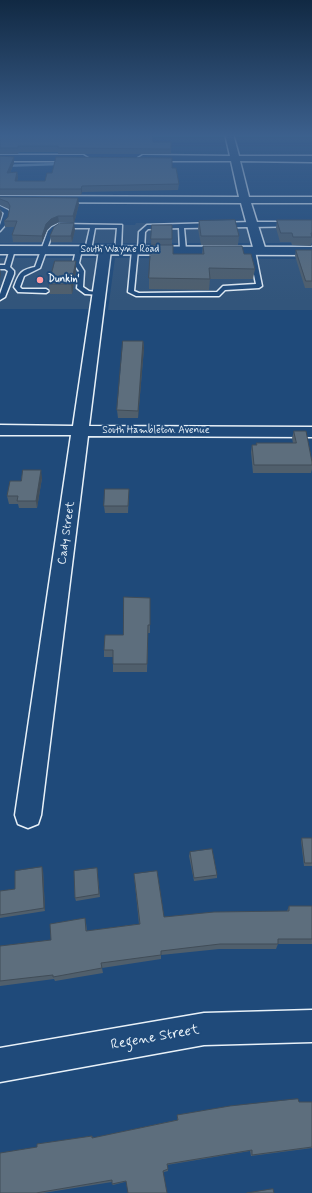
<!DOCTYPE html>
<style>
body{margin:0}
canvas{display:block;background:#1f4a7a}
</style>
<canvas width="312" height="1193"></canvas>
<script>
const ctx = document.querySelector('canvas').getContext('2d');
ctx.lineJoin = 'round';
function fillPath(path, color) { ctx.fillStyle = color; ctx.fill(path, 'evenodd'); }
function stroke(path, color, width, dash) { ctx.strokeStyle = color; ctx.lineWidth = width; ctx.lineCap = dash ? 'butt' : 'round'; ctx.setLineDash(dash || []); ctx.stroke(path); }
function write(font, color, halo, rows, align = 'center') {
  ctx.font = font + ' Mynerve,sans-serif'; ctx.lineWidth = 4; ctx.setLineDash([]); ctx.textBaseline = 'middle'; ctx.strokeStyle = halo; ctx.fillStyle = color; for (const [text, x, y, turn = 0] of rows) {
    ctx.save(); ctx.translate(x, y); ctx.rotate((+turn || 0) * Math.PI / 180); ctx.textAlign = isNaN(turn) ? turn : align; if (halo) ctx.strokeText(text, 0, 0); ctx.fillText(text, 0, 0); ctx.restore();
  }
}
fillPath(new Path2D(`
 M 0,206 L 20,206 L 55,223 L 55,225 L 135,225 L 136,223 L 312,223 L 312,243 L 0,243 Z
 M 0,258 L 97,258 L 90,309 L 0,309 Z
 M 115,258 L 312,259 L 312,310 L 108,310 Z`), '#32557b');
stroke(new Path2D(`
 M 0,166 L 59,164`), '#89aac7', 2.5);
const service = new Path2D(`
 M 0,206 L 8,210 L 10,213 L 7,223 L 0,231 L 0,225 L 4,213 L 0,210 Z
 M 251,222 L 312,222 L 312,226 L 184,228 L 186,250 L 183,252 L 180,250 L 179,228 L 148,229 L 145,232 L 144,250 L 141,252 L 138,250 L 139,232 L 147,225 Z
 M 59,224 L 122,225 L 121,250 L 118,252 L 115,250 L 117,228 L 95,228 L 91,250 L 88,252 L 85,250 L 90,228 L 60,228 L 53,232 L 40,268 L 24,276 L 20,287 L 22,289 L 46,289 L 49,291 L 46,293 L 18,292 L 14,287 C 19,274 20,270 35,267 L 48,231 L 52,227 Z
 M 79,248 L 82,250 L 79,263 L 84,271 L 83,287 L 89,291 L 102,293 L 102,295 L 85,294 L 77,288 L 79,271 L 73,263 L 76,250 Z
 M 135,248 L 138,250 L 134,291 L 139,293 L 217,292 L 223,286 L 256,284 L 249,251 L 252,249 L 255,251 L 262,286 L 259,288 L 225,290 L 219,296 L 136,296 L 128,292 L 132,250 Z
 M 10,249 L 15,250 L 10,267 L 14,271 L 14,274 L 5,297 L 0,300 L 0,294 L 8,271 L 5,269 L 0,269 L 0,265 L 5,265 Z`);
const minor = new Path2D(`
 M 225,134 L 233,134 L 239,156 L 312,156 L 312,162 L 240,161 L 249,197 L 312,197 L 312,203 L 251,203 L 266,251 L 264,253 L 256,253 L 254,251 L 241,203 L 0,202 L 0,196 L 239,197 L 231,161 L 143,161 L 138,158 L 143,155 L 230,156 Z
 M 0,155 L 83,155 L 88,158 L 83,161 L 0,161 Z
 M 105,246 L 109,248 L 111,250 L 89,426 L 312,427 L 312,437 L 88,436 L 41,815 L 38,824 L 28,828 L 18,824 L 15,815 L 71,435 L 0,435 L 0,425 L 73,426 L 99,250 L 101,248 Z
 M 312,1010 L 312,1042 L 204,1045 L 0,1082 L 0,1048 L 204,1013 Z`);
const secondary = new Path2D(`
 M 0,246 L 312,247 L 312,255 L 0,254 Z`);
stroke(service, '#e8f1f8', 3);
stroke(minor, '#e8f1f8', 3);
stroke(secondary, '#e8f1f8', 3);
fillPath(service, '#1f4a7a');
fillPath(minor, '#1f4a7a');
fillPath(secondary, '#1f4a7a');
fillPath(new Path2D(`
 M 0,135 L 153,142 L 171,142 L 171,154 L 58,154 L 58,152 L 19,152 L 18,154 L 0,154 Z
 M 0,156 L 14,157 L 14,163 L 10,173 L 17,172 L 18,178 L 17,181 L 45,181 L 172,168 L 179,184 L 178,190 L 82,192 L 81,195 L 0,195 Z
 M 0,197 L 79,204 L 74,223 L 59,222 L 51,226 L 47,230 L 42,242 L 13,242 L 12,235 L 15,227 L 5,227 L 4,221 L 8,217 L 9,210 L 9,209 L 0,205 Z
 M 277,220 L 312,220 L 312,242 L 311,246 L 292,245 L 291,242 L 280,242 L 276,228 Z
 M 199,221 L 239,236 L 238,245 L 201,245 L 198,229 Z
 M 152,225 L 172,225 L 172,245 L 151,245 Z
 M 75,230 L 72,242 L 51,242 L 50,236 Z
 M 203,246 L 244,254 L 255,269 L 253,279 L 210,279 L 209,290 L 149,289 L 149,278 L 173,254 L 202,254 Z
 M 296,250 L 312,250 L 312,288 L 305,288 L 295,256 Z
 M 76,261 L 76,270 L 72,294 L 50,294 L 49,284 Z
 M 143,341 L 144,348 L 138,418 L 118,418 L 117,410 Z
 M 294,431 L 312,462 L 312,469 L 311,473 L 253,473 L 251,452 L 252,445 L 256,445 L 256,443 L 293,443 L 292,438 Z
 M 42,478 L 37,508 L 19,508 L 18,504 L 9,504 L 7,496 L 21,481 Z
 M 129,489 L 128,513 L 105,513 L 104,506 Z
 M 150,598 L 150,633 L 148,633 L 147,672 L 113,672 L 113,657 L 104,657 L 104,650 L 123,635 Z
 M 302,838 L 312,838 L 312,866 L 304,866 L 301,841 Z
 M 190,852 L 217,875 L 217,878 L 194,881 L 189,856 Z
 M 97,868 L 100,897 L 76,901 L 75,898 Z
 M 43,870 L 45,911 L 0,918 L 0,891 L 15,889 Z
 M 134,874 L 164,917 L 287,911 L 289,906 L 312,906 L 312,944 L 278,944 L 276,949 L 219,949 L 161,955 L 161,959 L 102,968 L 103,973 L 55,981 L 54,979 L 0,986 L 0,946 L 51,940 L 86,923 L 87,931 L 139,924 Z
 M 299,1102 L 312,1102 L 312,1148 L 251,1156 L 250,1151 L 167,1165 L 168,1171 L 113,1185 L 112,1184 L 112,1182 L 43,1193 L 0,1193 L 37,1147 L 92,1136 L 93,1138 L 177,1120 L 177,1115 Z`), '#505f6c');
fillPath(new Path2D(`
 M 14,157 L 14,163 L 8,178 L 7,173 Z
 M 17,172 L 18,178 L 15,187 L 15,181 Z
 M 82,186 L 82,192 L 81,195 L 81,189 Z
 M 78,198 L 79,204 L 74,223 L 73,216 Z
 M 1,207 L 2,214 L 0,222 L 0,212 Z
 M 58,216 L 59,222 L 51,226 L 47,230 L 42,242 L 42,236 L 46,224 L 51,219 Z
 M 74,223 L 75,230 L 72,242 L 71,236 Z
 M 76,261 L 76,270 L 72,294 L 71,284 Z
 M 0,268 L 1,274 L 0,279 Z
 M 143,341 L 144,348 L 138,418 L 138,411 Z
 M 41,470 L 42,478 L 37,508 L 36,501 Z
 M 42,867 L 43,870 L 45,911 L 44,908 Z`), '#414d58');
const building = new Path2D(`
 M 24,134 L 152,134 L 153,142 L 171,142 L 171,149 L 58,148 L 58,146 L 18,146 L 18,148 L 0,148 L 0,135 L 23,135 Z
 M 0,156 L 14,157 L 7,173 L 17,172 L 15,181 L 45,181 L 47,173 L 52,173 L 56,157 L 172,158 L 172,168 L 176,168 L 179,184 L 82,186 L 81,189 L 0,189 Z
 M 0,197 L 78,198 L 73,216 L 58,216 L 51,219 L 46,224 L 42,236 L 12,235 L 17,221 L 4,221 L 8,217 L 10,206 L 8,202 L 0,199 Z
 M 235,220 L 239,236 L 201,236 L 199,221 Z
 M 277,220 L 312,220 L 312,233 L 311,233 L 312,237 L 293,237 L 292,233 L 281,233 Z
 M 60,223 L 74,223 L 71,236 L 50,236 L 54,227 Z
 M 152,225 L 172,225 L 172,239 L 151,239 Z
 M 151,245 L 173,245 L 173,254 L 204,254 L 203,246 L 242,246 L 244,254 L 251,254 L 255,269 L 209,268 L 210,279 L 149,278 Z
 M 296,250 L 312,250 L 312,281 L 306,281 Z
 M 55,261 L 76,261 L 71,284 L 49,284 Z
 M 123,341 L 143,341 L 138,411 L 117,410 Z
 M 294,431 L 306,431 L 312,462 L 312,465 L 254,465 L 252,445 L 257,445 L 256,443 L 296,443 Z
 M 23,470 L 41,470 L 36,501 L 17,501 L 18,496 L 7,496 L 10,481 L 21,481 Z
 M 105,489 L 129,489 L 128,506 L 104,506 Z
 M 124,597 L 150,598 L 150,625 L 148,625 L 147,664 L 113,664 L 113,650 L 104,650 L 105,635 L 123,635 Z
 M 302,838 L 312,838 L 312,863 L 305,863 Z
 M 212,849 L 217,875 L 194,878 L 190,852 Z
 M 42,867 L 44,908 L 0,915 L 0,891 L 15,889 L 15,871 Z
 M 97,868 L 99,894 L 75,898 L 74,871 Z
 M 157,871 L 164,917 L 214,912 L 289,911 L 289,906 L 312,906 L 312,939 L 278,939 L 278,944 L 220,944 L 161,951 L 161,955 L 101,963 L 102,968 L 53,977 L 53,975 L 0,981 L 0,946 L 51,940 L 50,924 L 85,918 L 86,931 L 140,924 L 134,874 Z
 M 298,1099 L 299,1102 L 312,1102 L 312,1147 L 252,1155 L 252,1150 L 167,1164 L 168,1169 L 163,1171 L 167,1193 L 128,1193 L 126,1181 L 112,1184 L 112,1180 L 36,1193 L 0,1193 L 0,1153 L 37,1147 L 37,1144 L 92,1136 L 92,1138 L 178,1120 L 177,1115 L 230,1106 Z
 M 273,1189 L 274,1193 L 247,1193 Z`);
fillPath(building, '#5d6e7d');
stroke(building, '#414d58', 1);
const sky = ctx.createLinearGradient(0, 0, 0, 301);
sky.addColorStop(0, '#112943');
sky.addColorStop(0.45, '#3c608d');
sky.addColorStop(1, '#3c608d00');
ctx.fillStyle = sky;
ctx.fillRect(0, 0, 312, 301);
for (const [x, y, r, color] of [
 [40,280,4,"#ff9aa2"]
]) { const dot = new Path2D(); dot.arc(x, y, r, 0, 2 * Math.PI); ctx.fillStyle = color; ctx.fill(dot); stroke(dot, '#1f4a7a', 1.5); }
write('10px', '#e8f1f8', '#1f4a7a', [
 ["South Wayne Road",120,250],
 ["South Hambleton Avenue",156,431]
]);
write('bold 10px', '#e8f1f8', '#1f4a7a', [
 ["Dunkin'",48,280]
], 'left');
write('12px', '#e8f1f8', '#1f4a7a', [
 ["Cady Street",67,533,-82]
]);
write('14px', '#e8f1f8', '#1f4a7a', [
 ["Regene Street",155,1038,-10]
]);
</script>
